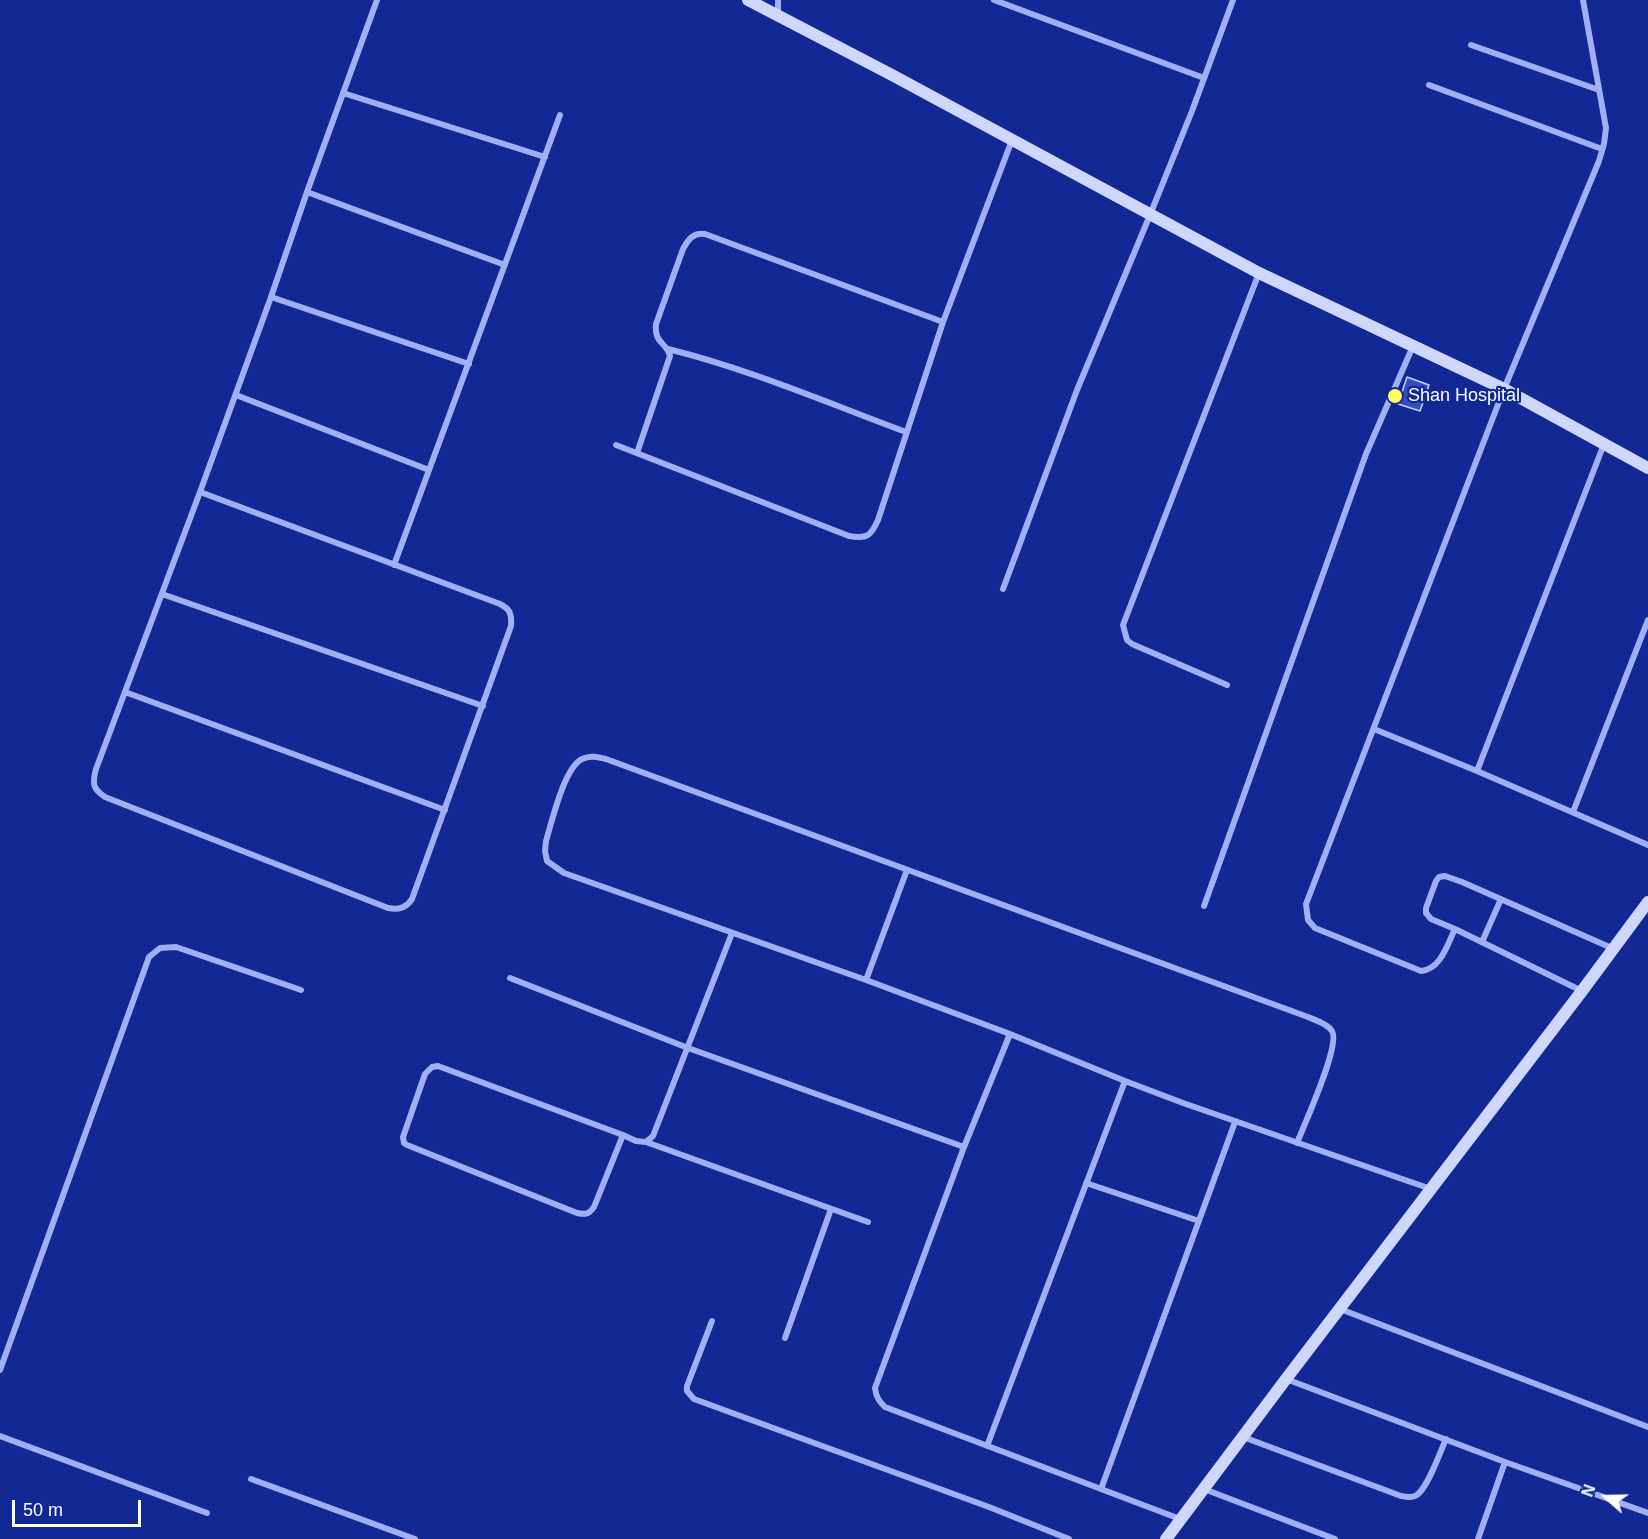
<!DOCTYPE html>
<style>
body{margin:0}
#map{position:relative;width:1648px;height:1539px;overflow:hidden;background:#122894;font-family:Arial,sans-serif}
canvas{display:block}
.north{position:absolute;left:1576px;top:1467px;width:60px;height:60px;-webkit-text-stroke:4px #122894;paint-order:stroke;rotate:290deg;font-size:16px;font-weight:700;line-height:24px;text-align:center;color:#fff}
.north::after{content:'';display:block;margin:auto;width:21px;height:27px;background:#fff;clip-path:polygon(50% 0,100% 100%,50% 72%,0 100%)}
.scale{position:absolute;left:12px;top:1500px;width:129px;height:27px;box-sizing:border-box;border:3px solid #fff;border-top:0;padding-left:8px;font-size:18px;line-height:21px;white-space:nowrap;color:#fff;-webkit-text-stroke:4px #122894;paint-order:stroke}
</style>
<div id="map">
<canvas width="1648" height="1539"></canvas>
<div class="north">N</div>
<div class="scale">50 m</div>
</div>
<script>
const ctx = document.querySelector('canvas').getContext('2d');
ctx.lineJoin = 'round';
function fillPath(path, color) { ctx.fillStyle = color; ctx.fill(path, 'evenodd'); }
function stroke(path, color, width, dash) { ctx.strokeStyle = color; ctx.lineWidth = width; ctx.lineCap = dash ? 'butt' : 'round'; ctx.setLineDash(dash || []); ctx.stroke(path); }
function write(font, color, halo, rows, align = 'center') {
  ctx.font = font + ' Arial,sans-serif'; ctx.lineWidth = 4.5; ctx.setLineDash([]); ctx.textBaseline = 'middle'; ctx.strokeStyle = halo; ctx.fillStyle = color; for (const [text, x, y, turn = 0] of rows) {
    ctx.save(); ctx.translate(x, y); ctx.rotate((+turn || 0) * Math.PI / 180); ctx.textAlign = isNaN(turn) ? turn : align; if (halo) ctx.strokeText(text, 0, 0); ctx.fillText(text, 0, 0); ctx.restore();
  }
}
const building = new Path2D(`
 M 1407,377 L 1429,385 L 1420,411 L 1398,404 Z`);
fillPath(building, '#364ebc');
stroke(building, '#c8d2fd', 1.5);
stroke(new Path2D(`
 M 778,0 L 778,14
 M 994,0 L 1204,78
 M 1471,45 L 1599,90
 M 1429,85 L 1602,149
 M 343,93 L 545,157
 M 307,192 L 505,265
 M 271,297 L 469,364
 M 668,349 C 749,369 828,403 906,432
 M 236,395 L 429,470
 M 616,445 L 849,536 C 867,539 871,536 878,520 L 943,322 L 1012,140
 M 637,453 L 670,356 C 666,341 654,344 656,324 L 683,249 C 688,240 693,232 705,234 L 943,322
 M 200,492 L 500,604 C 510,609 512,614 511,626 L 412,899 C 406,908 399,910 388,908 L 105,797 C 93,789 92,784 96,769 L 200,492 L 271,297 L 307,192 L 377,0
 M 394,565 L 560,115
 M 1003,589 L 1077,390 L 1150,215 L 1192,111 L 1233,0
 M 162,594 L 483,706
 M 1227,685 L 1132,644 L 1127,640 L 1123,625 L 1259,273
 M 125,692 L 445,810
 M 1374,729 L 1477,771 L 1648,845
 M 1477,771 L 1604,444
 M 1573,812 L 1648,620
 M 1204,906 L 1366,454 L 1413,346
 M 1455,929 L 1431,919 L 1426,913 L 1426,908 L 1436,881 L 1439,877 L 1445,876 L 1462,882 L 1614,949
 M 1482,942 L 1501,899
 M 510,978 L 688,1048 L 964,1147
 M 866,980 L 907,870
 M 1582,991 L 1455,929 C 1447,945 1441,969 1421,971 L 1315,928 L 1308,920 L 1306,904 L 1504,389 L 1599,161 L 1604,144 L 1606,128 L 1583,0
 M 1010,1034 L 964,1147 L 875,1388 C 876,1397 879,1401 885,1407 L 1180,1519
 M 623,1135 L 594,1207 C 589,1214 586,1215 577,1213 L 407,1145 L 404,1143 L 403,1137 L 425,1074 L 432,1067 L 438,1066 L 623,1135 L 636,1141 L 646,1142 L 653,1136 L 732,933
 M 646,1142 L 868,1222
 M 1297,1143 C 1304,1125 1341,1045 1332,1031 C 1328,1024 1315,1020 1308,1017 L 606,759 C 598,757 590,755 582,759 C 564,768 552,821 546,841 L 545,851 L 547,861 L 564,873 L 866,980 L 1010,1034 L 1125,1081 L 1183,1103 L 1431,1189
 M 1086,1183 L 1199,1221
 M 1340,1309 L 1648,1427
 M 712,1321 L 687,1386 L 687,1391 L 694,1399 L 989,1507 L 1069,1539
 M 785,1338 L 831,1209
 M 0,1370 L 149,957 L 160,948 L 176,947 L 301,990
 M 1286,1379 L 1505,1462 L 1478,1539
 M 0,1436 L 207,1513
 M 1243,1437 L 1401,1496 C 1406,1497 1410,1498 1415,1496 C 1427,1491 1440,1452 1446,1439
 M 987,1446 L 1125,1081
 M 1505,1462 L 1648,1513
 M 251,1479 L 415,1539
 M 1101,1489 L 1235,1122
 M 1204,1489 L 1335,1539`), '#a1b0f3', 6);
stroke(new Path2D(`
 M 748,0 L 892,75 L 1259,273 L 1504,389 L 1648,468
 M 1166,1539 L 1286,1379 L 1582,991 L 1648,902`), '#d0d7fc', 12);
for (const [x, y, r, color] of [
 [1395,396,8,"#fffc62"]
]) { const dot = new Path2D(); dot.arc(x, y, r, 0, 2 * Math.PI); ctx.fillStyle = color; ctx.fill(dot); stroke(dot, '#122894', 2); }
write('18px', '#fff', '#122894', [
 ["Shan Hospital",1408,396]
], 'left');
</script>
